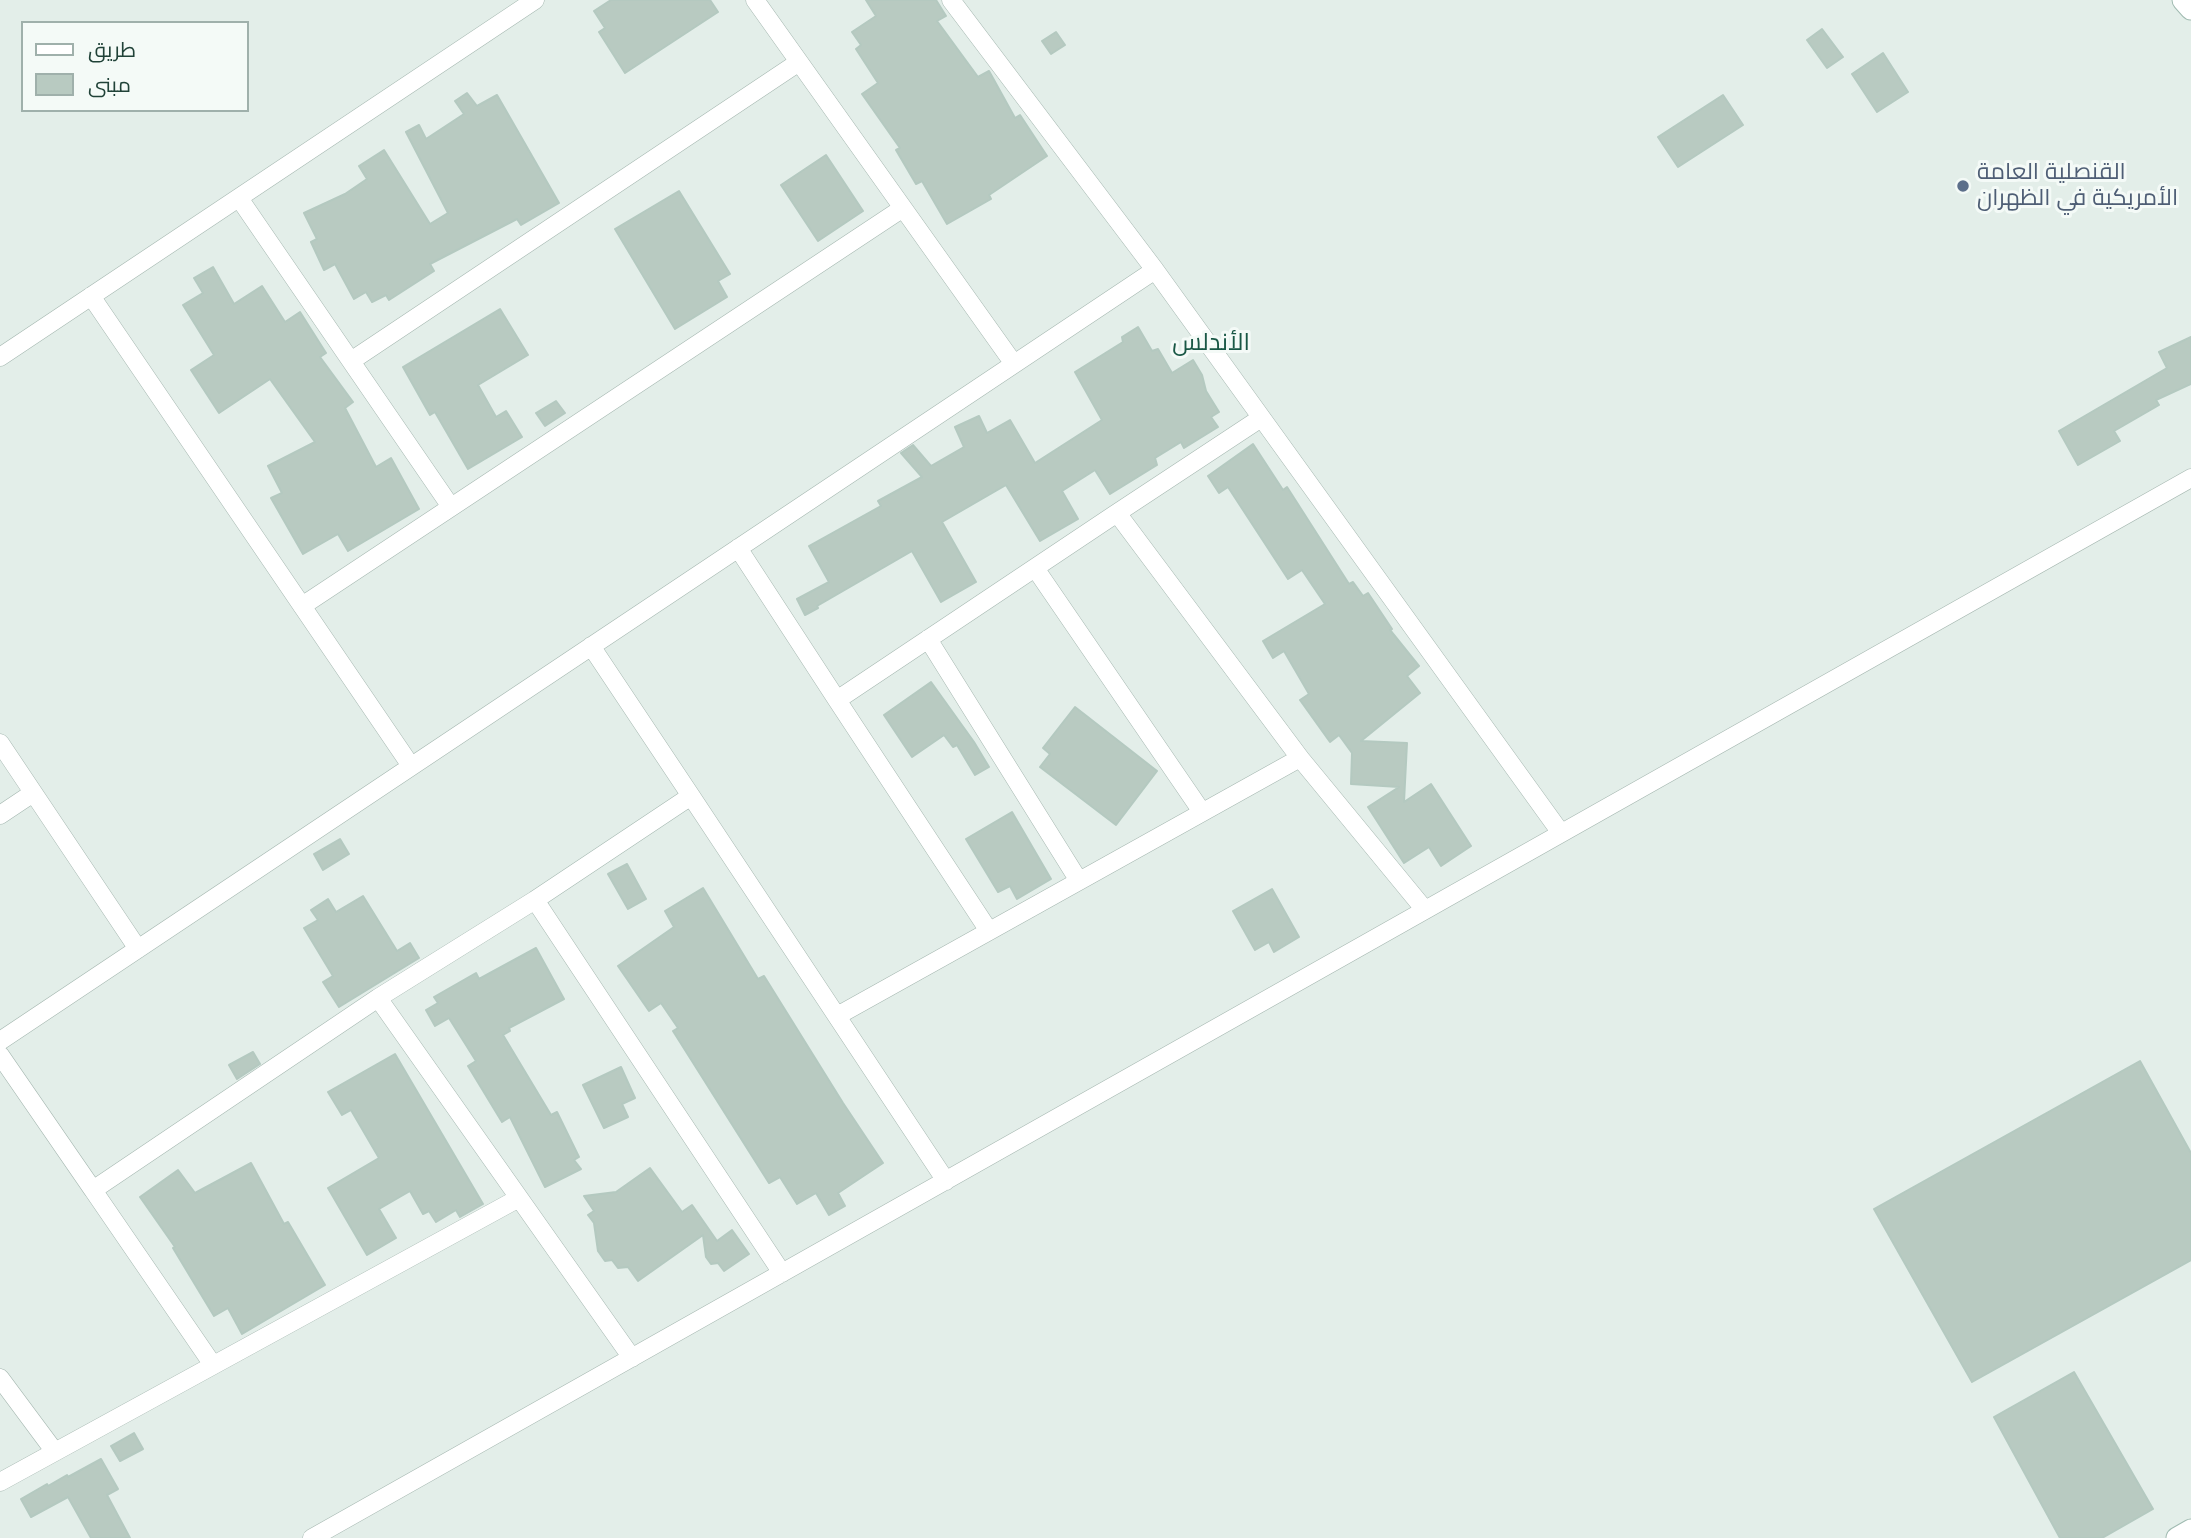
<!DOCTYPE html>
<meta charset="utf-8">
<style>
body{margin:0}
#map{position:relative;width:2191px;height:1538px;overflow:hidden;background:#e3eee9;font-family:"DM Sans",Cairo,sans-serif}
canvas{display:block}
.legend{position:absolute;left:21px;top:21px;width:228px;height:91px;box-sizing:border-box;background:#f4faf7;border:2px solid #9fb0ab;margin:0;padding:9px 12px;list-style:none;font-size:21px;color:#204238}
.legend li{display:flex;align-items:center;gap:14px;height:35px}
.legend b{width:35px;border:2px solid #9fb0ab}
</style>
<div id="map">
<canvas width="2191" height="1538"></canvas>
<ul class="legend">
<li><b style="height:9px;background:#fff"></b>طريق</li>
<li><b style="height:19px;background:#b8cac1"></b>مبنى</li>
</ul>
</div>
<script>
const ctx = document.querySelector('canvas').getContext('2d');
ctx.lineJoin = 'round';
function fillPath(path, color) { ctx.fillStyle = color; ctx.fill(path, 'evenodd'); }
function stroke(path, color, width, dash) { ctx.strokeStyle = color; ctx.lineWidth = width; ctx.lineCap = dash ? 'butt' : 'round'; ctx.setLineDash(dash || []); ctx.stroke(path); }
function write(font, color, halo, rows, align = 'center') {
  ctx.font = font + ' "DM Sans",Cairo,sans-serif'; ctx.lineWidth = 6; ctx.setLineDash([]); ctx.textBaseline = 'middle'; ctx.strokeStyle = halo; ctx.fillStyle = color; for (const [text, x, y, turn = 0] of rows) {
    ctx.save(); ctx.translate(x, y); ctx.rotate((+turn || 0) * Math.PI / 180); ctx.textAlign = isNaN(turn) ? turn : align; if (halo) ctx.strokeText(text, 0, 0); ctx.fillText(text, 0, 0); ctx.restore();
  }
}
const building = new Path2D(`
 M 611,0 L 710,0 L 718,12 L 625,73 L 599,32 L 605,28 L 594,11 Z
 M 866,0 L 936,0 L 946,16 L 937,21 L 978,77 L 989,71 L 1015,118 L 1020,115 L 1047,156 L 989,195 L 991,199 L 947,224 L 922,181 L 916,184 L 896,150 L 900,148 L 862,94 L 878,83 L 856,49 L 861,45 L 852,32 L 876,16 Z
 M 1822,29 L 1843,57 L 1827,68 L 1807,40 Z
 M 1056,32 L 1065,45 L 1051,54 L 1042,41 Z
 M 1883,53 L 1908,92 L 1877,112 L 1852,74 Z
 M 467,93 L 477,106 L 497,95 L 559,203 L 521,225 L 517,219 L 430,264 L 434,271 L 389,300 L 386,295 L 372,302 L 366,292 L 354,299 L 335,264 L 324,270 L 311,242 L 317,239 L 304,213 L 345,194 L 367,179 L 359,166 L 384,150 L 430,224 L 448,213 L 406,132 L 419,125 L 426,139 L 464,114 L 455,101 Z
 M 1723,95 L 1743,125 L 1678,167 L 1658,137 Z
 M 826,155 L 863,211 L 818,241 L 781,185 Z
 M 679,191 L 730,274 L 718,281 L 727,297 L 675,329 L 615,229 Z
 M 213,267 L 234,304 L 262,286 L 285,322 L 300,312 L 326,353 L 320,357 L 353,402 L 345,408 L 376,467 L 391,458 L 419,509 L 348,551 L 338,534 L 303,554 L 271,498 L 282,493 L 268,466 L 315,442 L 270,379 L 219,413 L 191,370 L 214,355 L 183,305 L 203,293 L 194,278 Z
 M 500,309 L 528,355 L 478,385 L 496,417 L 506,411 L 522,437 L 468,469 L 435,412 L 430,415 L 403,367 Z
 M 1138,327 L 1152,351 L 1158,349 L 1172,373 L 1193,360 L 1202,375 L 1206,391 L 1219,412 L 1211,417 L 1218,427 L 1184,448 L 1181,442 L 1155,458 L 1157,465 L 1110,494 L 1095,470 L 1062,491 L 1078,519 L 1040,541 L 1006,485 L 942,522 L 976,582 L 941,602 L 912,551 L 817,606 L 818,608 L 805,615 L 797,599 L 829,582 L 809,546 L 881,506 L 878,501 L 922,477 L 901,453 L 913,445 L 931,466 L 964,447 L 955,427 L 979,416 L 987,433 L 1010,420 L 1035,463 L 1102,420 L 1075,372 L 1123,342 L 1122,337 Z
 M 2191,337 L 2191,384 L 2156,400 L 2159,405 L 2114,431 L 2120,441 L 2078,465 L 2059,431 L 2167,368 L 2159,352 Z
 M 556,401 L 565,413 L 545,426 L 536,413 Z
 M 1253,444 L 1283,490 L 1287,487 L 1349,584 L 1353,582 L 1363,596 L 1368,593 L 1392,629 L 1390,630 L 1419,666 L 1407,676 L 1420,693 L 1361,741 L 1407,743 L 1404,802 L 1431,784 L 1471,846 L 1441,866 L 1429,847 L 1404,863 L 1368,807 L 1399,787 L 1351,784 L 1352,753 L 1339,735 L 1330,742 L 1300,700 L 1309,694 L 1284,651 L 1273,658 L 1263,641 L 1325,604 L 1302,570 L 1288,579 L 1228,487 L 1219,493 L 1208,476 Z
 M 931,682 L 974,742 L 989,767 L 975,775 L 957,745 L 953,747 L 944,735 L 912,757 L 884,715 Z
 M 1075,707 L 1157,771 L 1116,825 L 1040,767 L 1050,754 L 1043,748 Z
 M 1012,812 L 1051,879 L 1017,899 L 1010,886 L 998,892 L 966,839 Z
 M 340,839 L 349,854 L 323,870 L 314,854 Z
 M 627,864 L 646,899 L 628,909 L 608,874 Z
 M 703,888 L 758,979 L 764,976 L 843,1103 L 883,1163 L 838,1193 L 845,1206 L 829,1215 L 816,1193 L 797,1204 L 780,1177 L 769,1183 L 673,1031 L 678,1028 L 661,1003 L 649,1011 L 618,966 L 674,927 L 665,911 Z
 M 1272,889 L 1299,937 L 1274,952 L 1269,942 L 1255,950 L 1233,911 Z
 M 363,896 L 397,951 L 410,943 L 419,958 L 339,1007 L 323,982 L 333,976 L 304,928 L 318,920 L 311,910 L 328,899 L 336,912 Z
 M 536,948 L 564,999 L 509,1028 L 510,1031 L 503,1035 L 551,1115 L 557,1112 L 579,1157 L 574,1160 L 581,1169 L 545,1187 L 510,1117 L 502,1122 L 468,1066 L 476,1061 L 449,1018 L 435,1026 L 426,1010 L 438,1003 L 434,997 L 476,973 L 479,979 Z
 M 253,1052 L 260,1064 L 237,1079 L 229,1065 Z
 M 395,1054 L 483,1204 L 460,1217 L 456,1210 L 436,1222 L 429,1211 L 423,1214 L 410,1191 L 379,1209 L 396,1238 L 367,1255 L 328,1188 L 379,1158 L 351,1110 L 342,1115 L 328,1092 Z
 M 2140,1061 L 2191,1153 L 2191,1260 L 1972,1382 L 1874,1209 Z
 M 621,1067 L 635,1098 L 622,1104 L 628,1117 L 604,1128 L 583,1085 Z
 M 251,1163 L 284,1224 L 288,1222 L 325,1285 L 242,1334 L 228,1308 L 214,1316 L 173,1248 L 175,1247 L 140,1197 L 178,1170 L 195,1193 Z
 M 650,1168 L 682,1212 L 692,1205 L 717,1241 L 732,1230 L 749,1254 L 724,1271 L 718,1263 L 711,1264 L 706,1257 L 703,1235 L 638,1281 L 628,1267 L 618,1268 L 612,1260 L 605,1261 L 598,1251 L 594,1223 L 588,1215 L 594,1211 L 584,1196 L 616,1192 Z
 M 2074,1372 L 2153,1509 L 2102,1538 L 2060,1538 L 1994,1417 Z
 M 134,1433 L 143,1449 L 120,1461 L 111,1446 Z
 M 101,1459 L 118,1489 L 107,1495 L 130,1538 L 91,1538 L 68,1497 L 31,1517 L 21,1499 L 47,1484 L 48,1486 L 67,1475 L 68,1477 Z`);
fillPath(building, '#b8cac1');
stroke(building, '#b4c9c0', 2);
const street = new Path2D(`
 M 755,0 L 1014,364
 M 951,0 L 1155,270 L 1561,833
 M 239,198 L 451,507
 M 91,296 L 411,766
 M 0,357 L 535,0
 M 351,361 L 799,62
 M 1117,513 L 1261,418
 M 738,548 L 837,700 L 1117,513 L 1300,758
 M 1035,568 L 1202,812
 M 302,606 L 903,208
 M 928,639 L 1079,881
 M 591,646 L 691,796
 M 837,700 L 989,931
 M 0,743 L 138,949
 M 0,815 L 33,793
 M 535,900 L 691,796 L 946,1181
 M 378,998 L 535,900 L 782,1273
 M 837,1016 L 1300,758 L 1425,910
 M 0,1041 L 1155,270
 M 0,1055 L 93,1190 L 378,998 L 632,1358
 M 93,1190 L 213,1365
 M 0,1378 L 55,1452
 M 0,1482 L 519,1198
 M 312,1538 L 2191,478`);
const secondary = new Path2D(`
 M 2183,0 L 2191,9
 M 2177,1538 L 2191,1530`);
stroke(street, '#a5b7b0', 19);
stroke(secondary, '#a0bbb1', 23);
stroke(street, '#fff', 18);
stroke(secondary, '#fff', 21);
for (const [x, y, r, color] of [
 [1963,186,7,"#5c6f8a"]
]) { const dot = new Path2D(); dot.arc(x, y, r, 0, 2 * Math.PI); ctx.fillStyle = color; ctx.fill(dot); stroke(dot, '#f4faf7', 2.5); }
write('23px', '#4e5e75', '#f4faf7', [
 ["القنصلية العامة",1977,173],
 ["الأمريكية في الظهران",1977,199]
], 'left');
write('24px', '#195745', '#f4faf7', [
 ["الأندلس",1211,344]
]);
</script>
